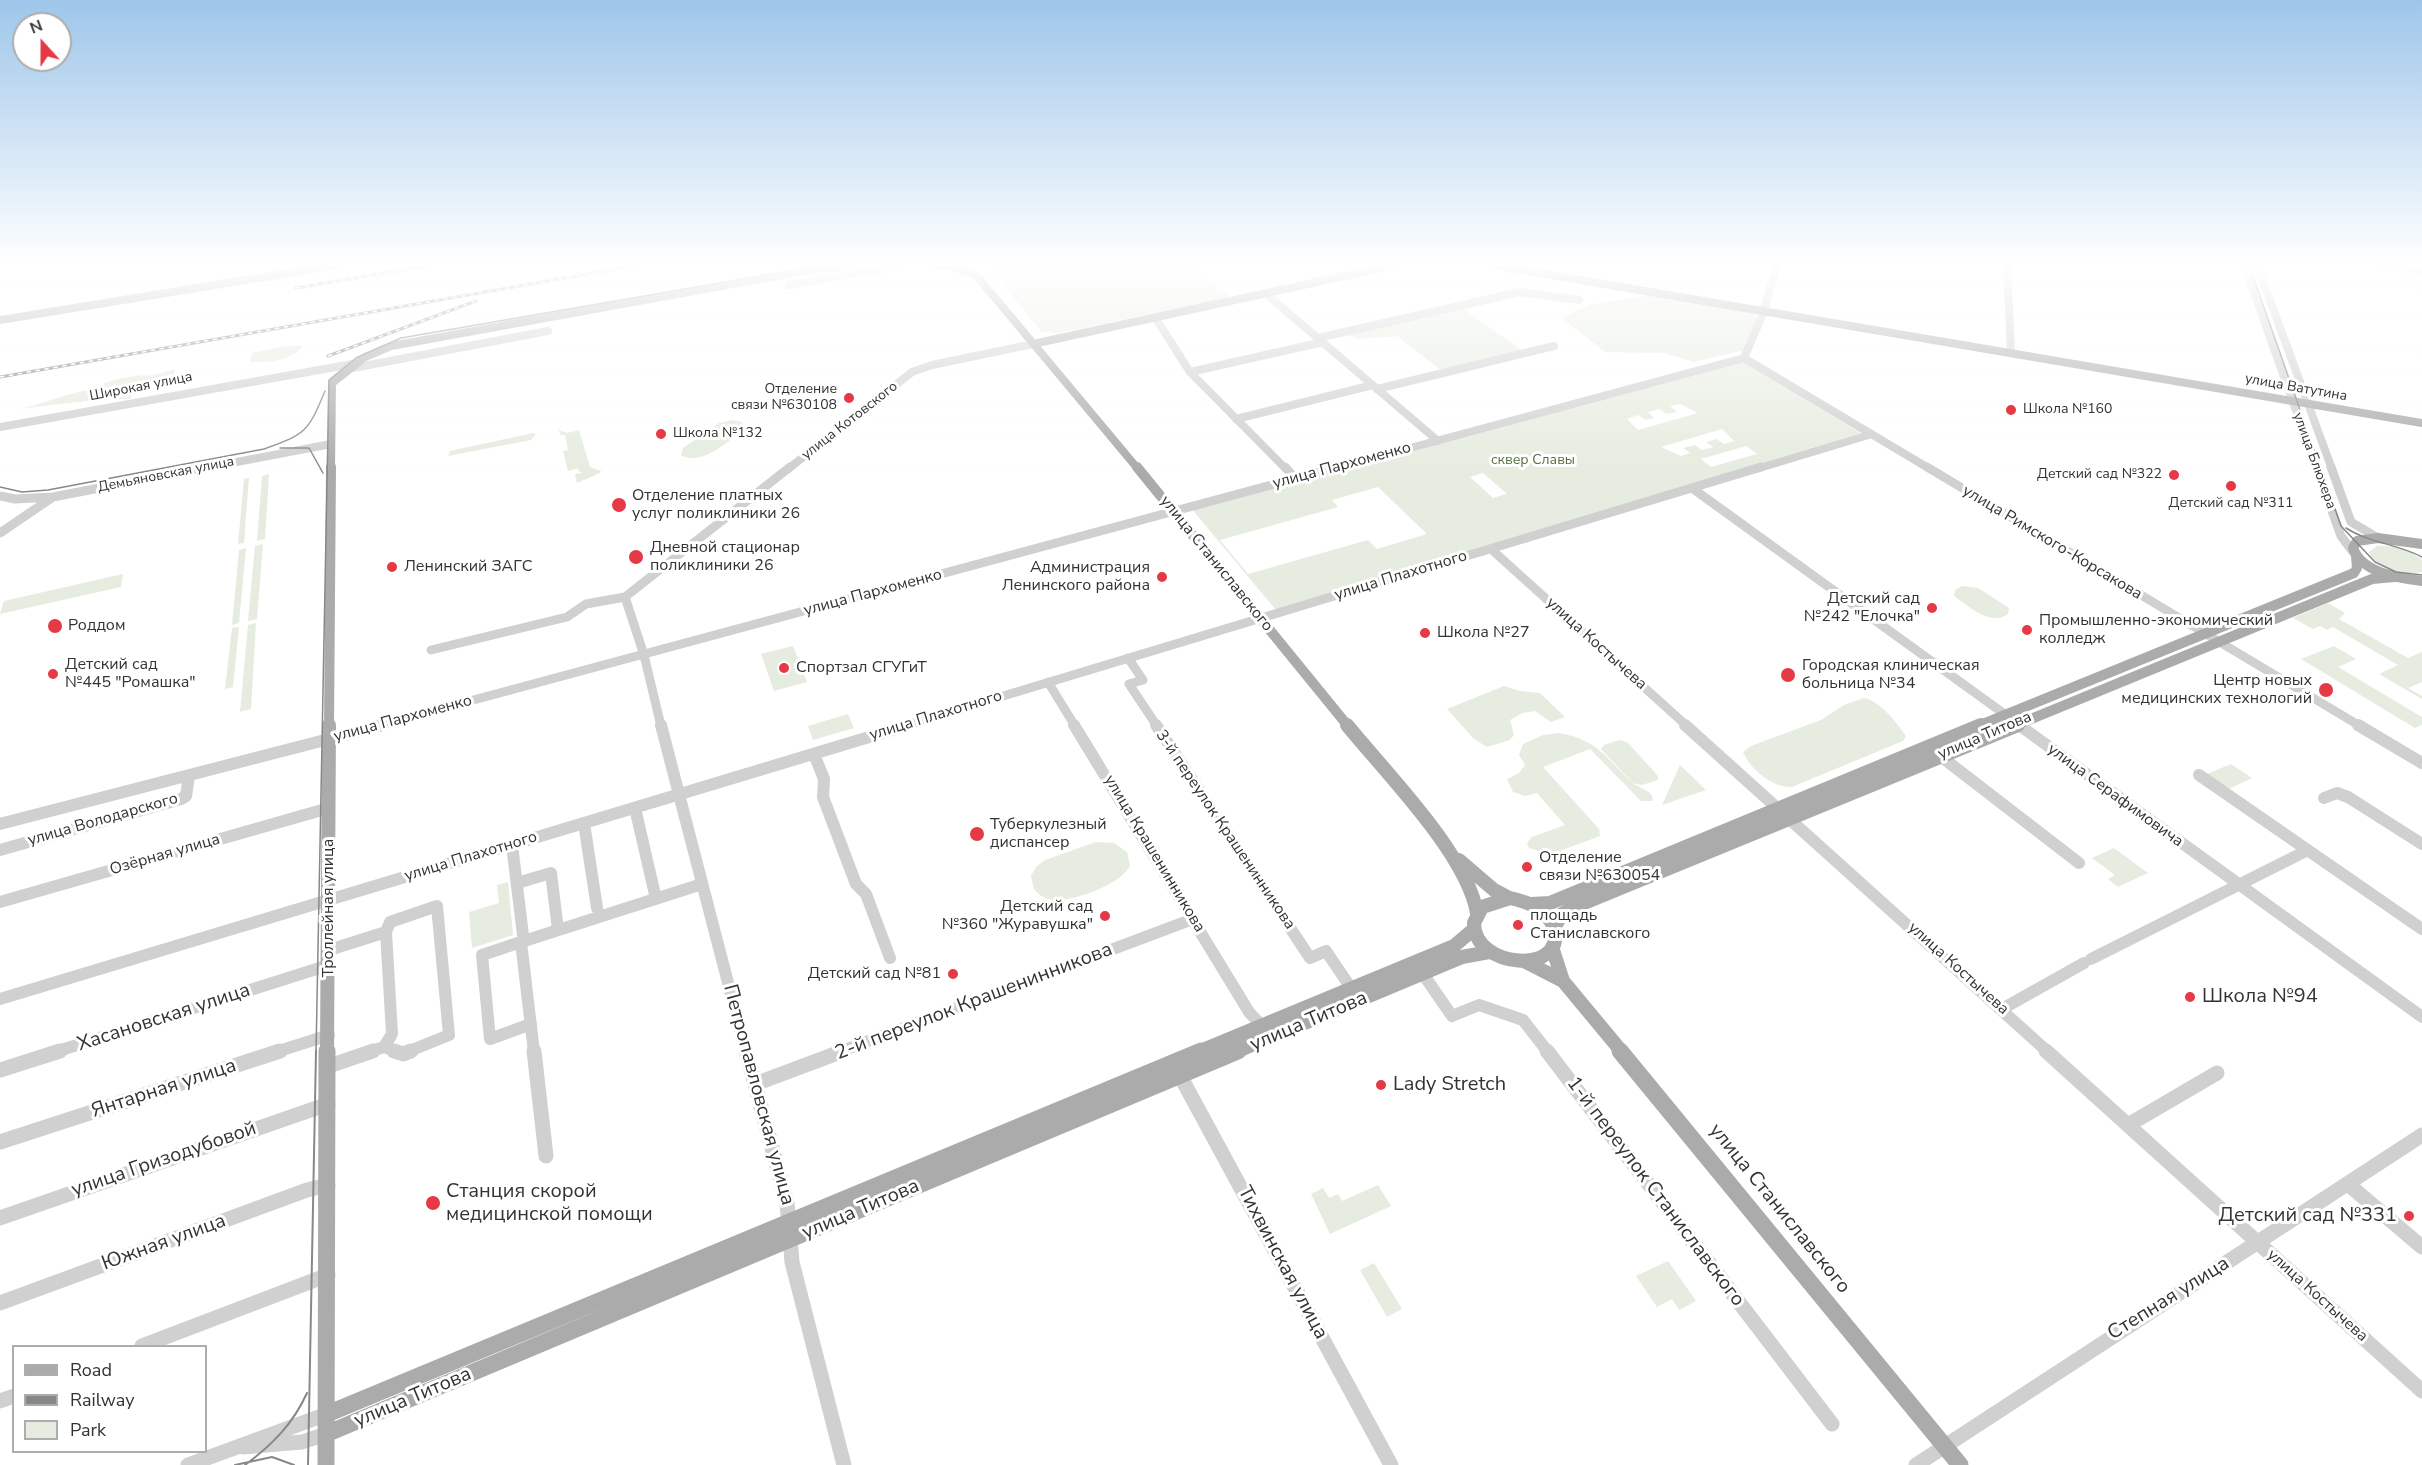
<!DOCTYPE html>
<meta charset="utf-8">
<style>
body{margin:0}
#map{position:relative;width:2422px;height:1465px;overflow:hidden;background:#fff;font-family:"Nunito Sans",sans-serif}
canvas{display:block}
.legend{position:absolute;left:12px;top:1345px;width:195px;height:108px;box-sizing:border-box;background:#fff;border:2px solid #adadad;margin:0;padding:8px 10px;list-style:none;font-size:18px;color:#333}
.legend li{display:flex;align-items:center;gap:12px;height:30px}
.legend b{width:30px;border:2px solid #adadad}
.north{position:absolute;left:12px;top:12px;width:60px;height:60px;box-sizing:border-box;background:#fff;border:2px solid #adadad;border-radius:50%;rotate:339deg;font-size:16px;font-weight:700;line-height:24px;text-align:center;color:#333}
.north::after{content:'';display:block;margin:auto;width:21px;height:27px;background:#e63946;clip-path:polygon(50% 0,100% 100%,50% 72%,0 100%)}
</style>
<div id="map">
<canvas width="2422" height="1465"></canvas>
<ul class="legend">
<li><b style="height:8px;background:#ababab"></b>Road</li>
<li><b style="height:8px;background:#888"></b>Railway</li>
<li><b style="height:16px;background:#e6ecdf"></b>Park</li>
</ul>
<div class="north">N</div>
</div>
<script>
const ctx = document.querySelector('canvas').getContext('2d');
ctx.lineJoin = 'round';
function fillPath(path, color) { ctx.fillStyle = color; ctx.fill(path, 'evenodd'); }
function stroke(path, color, width, dash) { ctx.strokeStyle = color; ctx.lineWidth = width; ctx.lineCap = dash ? 'butt' : 'round'; ctx.setLineDash(dash || []); ctx.stroke(path); }
function write(font, color, halo, rows, align = 'center') {
  ctx.font = font + ' "Nunito Sans",sans-serif'; ctx.lineWidth = 6; ctx.setLineDash([]); ctx.textBaseline = 'middle'; ctx.strokeStyle = halo; ctx.fillStyle = color; for (const [text, x, y, turn = 0] of rows) {
    ctx.save(); ctx.translate(x, y); ctx.rotate((+turn || 0) * Math.PI / 180); ctx.textAlign = isNaN(turn) ? turn : align; if (halo) ctx.strokeText(text, 0, 0); ctx.fillText(text, 0, 0); ctx.restore();
  }
}
fillPath(new Path2D(`
 M 995,265 L 1191,265 L 1230,297 L 1059,333 L 1042,332 L 990,269 Z
 M 1650,295 L 1757,314 L 1749,349 L 1694,362 L 1664,353 L 1605,352 L 1562,318 L 1589,305 Z
 M 1462,308 L 1523,351 L 1442,371 L 1397,336 L 1358,339 L 1347,335 Z
 M 287,346 L 303,346 C 291,362 268,362 250,362 L 252,353 Z
 M 1742,361 L 1861,433 L 1276,610 L 1191,508 ZM 1680,404 L 1698,413 L 1638,430 L 1627,419 L 1638,415 L 1646,420 L 1654,418 L 1648,412 L 1659,409 L 1666,414 L 1677,412 L 1670,406 ZM 1722,429 L 1734,441 L 1724,444 L 1716,439 L 1706,442 L 1713,447 L 1702,450 L 1695,445 L 1683,448 L 1690,453 L 1681,456 L 1661,447 ZM 1746,446 L 1757,454 L 1711,467 L 1701,459 ZM 1483,473 L 1507,494 L 1506,494 L 1493,498 L 1470,477 ZM 1378,487 L 1427,534 L 1377,549 L 1368,540 L 1248,574 L 1220,540 L 1338,507 L 1332,500 Z
 M 175,369 L 174,378 L 118,389 L 100,389 L 105,383 L 117,379 L 142,375 L 151,376 Z
 M 89,390 L 132,391 L 133,394 L 130,399 L 104,399 L 18,409 C 43,405 65,393 89,390 Z
 M 733,420 L 742,422 L 744,428 C 730,441 701,467 681,455 L 683,448 L 719,423 Z
 M 559,430 L 567,433 L 579,430 L 590,467 L 601,471 L 600,473 L 577,483 L 575,474 L 583,473 L 578,471 L 579,468 L 568,471 L 563,451 L 568,450 L 565,435 L 560,435 Z
 M 533,433 L 536,434 L 531,440 L 448,456 L 450,451 Z
 M 269,474 L 265,539 L 257,541 L 262,476 Z
 M 249,478 L 244,543 L 238,544 L 244,479 Z
 M 263,544 L 257,619 L 248,621 L 255,546 Z
 M 2377,546 C 2393,545 2409,549 2422,560 L 2422,572 C 2405,576 2376,569 2369,552 Z
 M 246,548 L 239,623 L 232,625 L 239,550 Z
 M 123,574 L 121,587 L 0,614 L 4,601 Z
 M 1962,586 L 1978,588 L 2009,608 L 2008,614 C 1990,627 1969,606 1954,596 L 1955,590 Z
 M 2328,603 L 2345,613 L 2339,619 L 2408,658 L 2422,652 L 2422,682 L 2408,688 L 2422,696 L 2422,699 L 2379,674 L 2398,665 L 2333,627 L 2327,630 L 2320,626 L 2313,629 L 2293,618 Z
 M 256,623 L 251,709 L 240,712 L 248,625 Z
 M 239,627 L 233,687 L 225,689 L 232,628 Z
 M 793,646 L 807,682 L 774,691 L 761,654 Z
 M 2334,646 L 2356,659 L 2338,667 L 2422,717 L 2422,725 L 2415,728 L 2301,659 Z
 M 1504,686 L 1520,691 L 1540,693 L 1565,717 L 1551,722 L 1535,711 L 1523,713 L 1510,720 L 1514,735 L 1510,740 L 1487,747 L 1474,739 L 1447,709 Z
 M 1864,698 C 1879,700 1897,723 1906,736 L 1903,741 L 1792,787 C 1773,788 1750,769 1743,752 L 1751,746 L 1821,720 L 1844,705 Z
 M 848,714 L 854,728 L 813,740 L 808,726 Z
 M 1558,733 C 1597,739 1605,757 1632,782 L 1601,749 L 1604,745 L 1619,740 L 1627,742 L 1658,776 L 1658,780 L 1642,785 L 1632,783 L 1649,792 L 1653,798 L 1652,801 L 1641,801 L 1590,749 L 1543,767 L 1599,829 L 1600,836 L 1549,855 L 1529,848 L 1527,843 L 1532,837 L 1565,825 L 1537,793 L 1525,796 L 1513,792 L 1507,779 L 1519,773 L 1525,765 L 1519,755 L 1523,744 L 1543,735 Z
 M 2231,764 L 2252,778 L 2229,789 L 2207,774 Z
 M 1680,765 L 1706,790 L 1662,805 Z
 M 1096,842 L 1114,843 L 1127,852 L 1130,865 C 1124,883 1073,902 1054,900 C 1046,899 1039,896 1034,889 L 1031,876 L 1036,867 L 1045,860 Z
 M 2114,848 L 2148,873 L 2118,887 L 2108,879 L 2115,875 L 2092,858 Z
 M 508,882 L 513,935 L 472,948 L 469,912 L 499,903 L 497,885 Z
 M 1378,1185 L 1391,1206 L 1330,1234 L 1311,1194 L 1323,1188 L 1329,1198 L 1338,1194 L 1342,1201 Z
 M 1668,1261 L 1696,1301 L 1679,1310 L 1672,1299 L 1657,1307 L 1636,1276 Z
 M 1374,1263 L 1402,1309 L 1387,1317 L 1360,1270 Z`), '#e6ecdf');
stroke(new Path2D(`
 M 2007,265 L 2011,352
 M 2244,265 L 2317,469
 M 2257,265 L 2332,469
 M 2383,265 L 2422,271
 M 789,285 L 902,265
 M 1265,293 L 1438,441
 M 1155,317 L 1190,372 L 1286,469
 M 1318,338 L 1520,292 L 1579,300
 M 1744,358 L 1930,469
 M 1744,358 L 1762,316 L 1777,265
 M 353,368 L 548,331
 M 1190,372 L 1323,342
 M 1377,389 L 1554,346
 M 1236,419 L 1373,385
 M 0,427 L 358,363
 M 200,469 L 331,444
 M 788,469 L 912,372 L 932,365 L 1033,344
 M 1332,469 L 1744,358
 M 1756,469 L 1872,434`), '#d0d0d0', 8);
stroke(new Path2D(`
 M 1285,467 L 1295,478
 M 1927,467 L 2360,726
 M 2316,467 L 2341,536 L 2353,552
 M 2331,467 L 2351,522 L 2378,538
 M 1692,488 L 2021,726
 M 0,496 L 15,499 L 53,497 L 208,467
 M 0,533 L 53,497
 M 1491,549 L 1687,726
 M 625,597 L 644,655 L 661,726
 M 431,650 L 567,617 L 586,604 L 625,597 L 790,467
 M 1128,658 L 1143,680 L 1129,684 L 1157,726
 M 1048,682 L 1075,726
 M 377,726 L 1338,467
 M 904,726 L 1761,467`), '#d0d0d0', 9);
stroke(new Path2D(`
 M 661,725 L 746,1052
 M 1074,725 L 1249,1012 L 1261,1025
 M 1156,725 L 1310,958 L 1326,951 L 1351,988
 M 1685,725 L 2048,1052
 M 2019,725 L 2422,1017
 M 2358,725 L 2422,763
 M 814,754 L 824,779 L 823,797 L 856,884 L 866,894 L 890,958
 M 1939,755 L 2079,863
 M 2199,775 L 2422,929
 M 2324,798 L 2337,793 L 2348,797 L 2422,844
 M 635,808 L 656,899
 M 584,823 L 597,908
 M 0,824 L 383,725
 M 512,845 L 523,935
 M 0,850 L 181,799 L 186,796 L 189,776
 M 517,883 L 551,873 L 558,930
 M 0,902 L 329,808
 M 386,932 L 390,922 L 437,906 L 449,1035 L 407,1052
 M 521,942 L 482,955 L 490,1039 L 531,1024
 M 329,950 L 386,932 L 392,1034 L 384,1047 L 368,1052
 M 2091,959 L 2308,850
 M 1423,974 L 1452,1016 L 1479,1005 L 1523,1020 L 1548,1052
 M 0,999 L 909,725
 M 2002,1009 L 2084,963
 M 384,1047 L 399,1052
 M 55,1052 L 329,965
 M 276,1052 L 329,1035
 M 534,1052 L 521,942 L 702,884
 M 839,1052 L 1193,919`), '#d0d0d0', 12);
stroke(new Path2D(`
 M 394,1051 L 403,1054 L 411,1051
 M 534,1051 L 546,1156
 M 746,1051 L 787,1203 L 792,1262 L 844,1465
 M 1547,1051 L 1832,1424
 M 2046,1051 L 2422,1391
 M 329,1066 L 373,1051
 M 0,1070 L 60,1051
 M 1177,1070 L 1391,1465
 M 755,1084 L 843,1051
 M 2128,1125 L 2217,1073
 M 0,1142 L 280,1051
 M 2349,1185 L 2422,1247
 M 0,1218 L 328,1104
 M 0,1303 L 307,1190 L 328,1185
 M 142,1346 L 328,1275
 M 0,1401 L 14,1396
 M 243,1447 L 302,1442 L 326,1434
 M 188,1465 L 327,1414
 M 1916,1465 L 2422,1135`), '#d0d0d0', 15);
stroke(new Path2D(`
 M 931,265 L 957,267
 M 1492,265 L 2422,423
 M 951,267 L 976,275 L 1138,469
 M 829,269 L 849,265
 M 0,320 L 338,265
 M 1033,344 L 1395,265
 M 331,469 L 332,383 L 365,357 L 391,346 L 837,265`), '#ababab', 8);
stroke(new Path2D(`
 M 1137,467 L 1348,726
 M 2422,544 L 2378,538 L 2357,541 L 2353,548 C 2362,573 2398,578 2422,581
 M 329,726 L 331,467
 M 1978,726 L 2354,573 L 2357,568 L 2356,556
 M 2014,726 L 2372,579 L 2395,577`), '#ababab', 10);
stroke(new Path2D(`
 M 1347,725 C 1386,773 1467,854 1477,913
 M 1459,860 L 1494,890 L 1509,898
 M 1510,898 C 1528,902 1548,909 1554,929 C 1566,975 1474,969 1474,923 L 1482,907 Z
 M 1531,904 L 1550,903 L 1981,725
 M 1554,928 L 1562,914 L 1579,905 L 2018,725
 M 1552,947 L 1563,981 L 1622,1052
 M 1526,962 L 1563,981
 M 327,1052 L 329,725
 M 1198,1052 L 1454,946 L 1474,929
 M 1235,1052 L 1462,957 L 1489,952`), '#ababab', 14);
stroke(new Path2D(`
 M 1620,1051 L 1960,1465
 M 327,1414 L 1201,1051
 M 326,1434 L 1238,1051
 M 326,1465 L 327,1051`), '#ababab', 17);
stroke(new Path2D(`
 M 2249,265 L 2341,526 L 2375,562 L 2396,572 L 2422,575
 M 280,448 L 309,448 L 323,473
 M 0,487 L 22,492 L 48,490 L 264,449 C 306,434 308,432 325,391
 M 2346,528 C 2369,543 2398,544 2422,557
 M 316,1052 L 329,380 L 356,358 L 401,338 L 823,265`), '#888', 1.5);
stroke(new Path2D(`
 M 235,1465 L 272,1457 L 294,1465
 M 245,1465 C 272,1445 293,1424 307,1393
 M 308,1465 L 316,1051`), '#888', 2);
const rail = new Path2D(`
 M 296,288 L 432,265
 M 328,356 L 476,301
 M 0,377 L 639,265`);
stroke(rail, '#888', 3);
stroke(rail, '#fff', 1.5, [4.5]);
const sky = ctx.createLinearGradient(0, 0, 0, 470);
sky.addColorStop(0, '#9ec6ea');
sky.addColorStop(0.56, '#fff');
sky.addColorStop(1, '#ffffff00');
ctx.fillStyle = sky;
ctx.fillRect(0, 0, 2422, 470);
for (const [x, y, r, color] of [
 [849,398,6,"#e63946"],
 [2011,410,6,"#e63946"],
 [661,434,6,"#e63946"],
 [2174,475,6,"#e63946"],
 [2231,486,6,"#e63946"],
 [619,505,8,"#e63946"],
 [636,557,8,"#e63946"],
 [392,567,6,"#e63946"],
 [1162,577,6,"#e63946"],
 [1932,608,6,"#e63946"],
 [55,626,8,"#e63946"],
 [2027,630,6,"#e63946"],
 [1425,633,6,"#e63946"],
 [784,668,6,"#e63946"],
 [53,674,6,"#e63946"],
 [1788,675,8,"#e63946"],
 [2326,690,8,"#e63946"],
 [977,834,8,"#e63946"],
 [1527,867,6,"#e63946"],
 [1105,916,6,"#e63946"],
 [1518,925,6,"#e63946"],
 [953,974,6,"#e63946"],
 [2190,997,6,"#e63946"],
 [1381,1085,6,"#e63946"],
 [433,1203,8,"#e63946"],
 [2409,1216,6,"#e63946"]
]) { const dot = new Path2D(); dot.arc(x, y, r, 0, 2 * Math.PI); ctx.fillStyle = color; ctx.fill(dot); stroke(dot, '#fff', 2); }
write('14px', '#333', '#fff', [
 ["Широкая улица",141,387,-11],
 ["улица Ватутина",2296,388,10],
 ["улица Котовского",850,421,-38],
 ["улица Блюхера",2314,461,70],
 ["Демьяновская улица",166,475,-11]
]);
write('14px', '#333', '#fff', [
 ["Отделение",837,390],
 ["связи №630108",837,406],
 ["Школа №160",2023,410,"left"],
 ["Школа №132",673,434,"left"],
 ["Детский сад №322",2162,475],
 ["Детский сад №311",2231,504,"center"]
], 'right');
write('14px', '#56703f', '#fff', [
 ["сквер Славы",1533,461]
]);
write('16px', '#333', '#fff', [
 ["улица Пархоменко",1342,466,-15],
 ["улица Римского-Корсакова",2052,543,31],
 ["улица Станиславского",1216,564,51],
 ["улица Плахотного",1401,576,-17],
 ["улица Пархоменко",873,593,-15],
 ["улица Костычева",1596,644,42],
 ["улица Плахотного",936,716,-17],
 ["улица Пархоменко",403,719,-15],
 ["улица Титова",1985,736,-23],
 ["улица Серафимовича",2115,796,36],
 ["улица Володарского",103,820,-16],
 ["3-й переулок Крашенинникова",1225,830,56],
 ["улица Крашенинникова",1154,854,59],
 ["Озёрная улица",165,855,-16],
 ["улица Плахотного",471,857,-17],
 ["Троллейная улица",329,908,-90],
 ["улица Костычева",1958,969,42],
 ["улица Костычева",2317,1296,42]
]);
write('16px', '#333', '#fff', [
 ["Отделение платных",632,496],
 ["услуг поликлиники 26",632,514],
 ["Дневной стационар",650,548],
 ["поликлиники 26",650,566],
 ["Ленинский ЗАГС",404,567],
 ["Администрация",1150,568,"right"],
 ["Ленинского района",1150,586,"right"],
 ["Детский сад",1920,599,"right"],
 ["№242 \"Елочка\"",1920,617,"right"],
 ["Промышленно-экономический",2039,621],
 ["колледж",2039,639],
 ["Роддом",68,626],
 ["Школа №27",1437,633],
 ["Детский сад",65,665],
 ["№445 \"Ромашка\"",65,683],
 ["Городская клиническая",1802,666],
 ["больница №34",1802,684],
 ["Спортзал СГУГиТ",796,668],
 ["Центр новых",2312,681,"right"],
 ["медицинских технологий",2312,699,"right"],
 ["Туберкулезный",990,825],
 ["диспансер",990,843],
 ["Отделение",1539,858],
 ["связи №630054",1539,876],
 ["Детский сад",1093,907,"right"],
 ["№360 \"Журавушка\"",1093,925,"right"],
 ["площадь",1530,916],
 ["Станиславского",1530,934],
 ["Детский сад №81",941,974,"right"]
], 'left');
write('20px', '#333', '#fff', [
 ["Школа №94",2202,997],
 ["Lady Stretch",1393,1085],
 ["Станция скорой",446,1192],
 ["медицинской помощи",446,1215],
 ["Детский сад №331",2397,1216,"right"]
], 'left');
write('20px', '#333', '#fff', [
 ["2-й переулок Крашенинникова",974,1002,-21],
 ["Хасановская улица",164,1018,-18],
 ["улица Титова",1309,1022,-23],
 ["Янтарная улица",164,1089,-18],
 ["Петропавловская улица",758,1095,75],
 ["улица Гризодубовой",164,1160,-19],
 ["1-й переулок Станиславского",1655,1192,53],
 ["улица Станиславского",1779,1209,51],
 ["улица Титова",861,1210,-23],
 ["Южная улица",164,1243,-20],
 ["Тихвинская улица",1282,1263,62],
 ["Степная улица",2169,1299,-32],
 ["улица Титова",413,1398,-23]
]);
</script>
